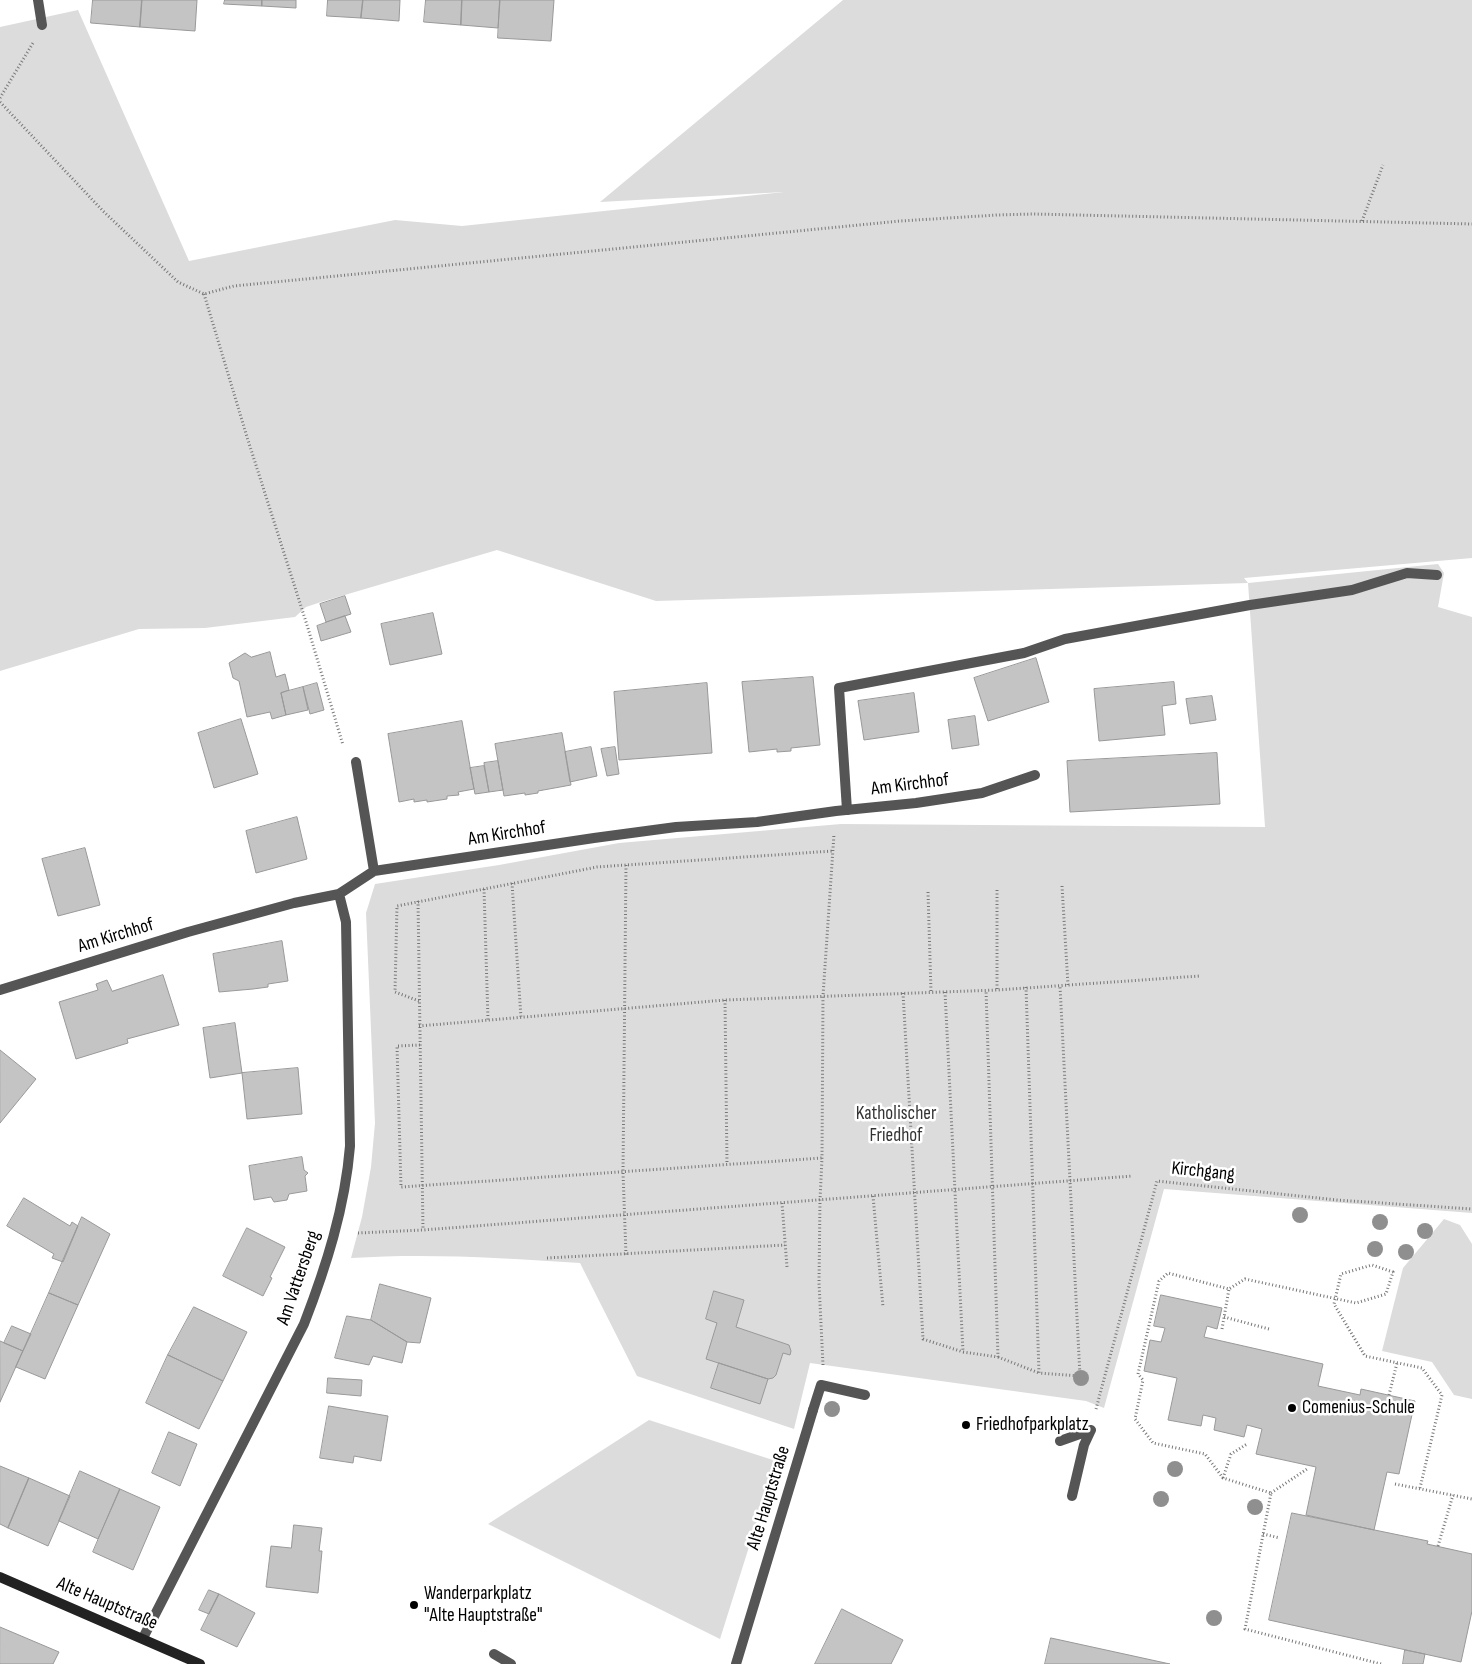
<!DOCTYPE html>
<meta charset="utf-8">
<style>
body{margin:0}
canvas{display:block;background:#fff}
</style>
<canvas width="1472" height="1664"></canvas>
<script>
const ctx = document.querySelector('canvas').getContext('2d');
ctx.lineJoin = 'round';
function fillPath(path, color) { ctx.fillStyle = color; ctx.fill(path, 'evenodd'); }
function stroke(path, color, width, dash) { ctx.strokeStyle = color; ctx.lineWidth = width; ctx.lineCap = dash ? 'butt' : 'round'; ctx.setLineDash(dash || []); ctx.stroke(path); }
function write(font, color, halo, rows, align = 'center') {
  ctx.font = font + ' "Sofia Sans Condensed",sans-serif'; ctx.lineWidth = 5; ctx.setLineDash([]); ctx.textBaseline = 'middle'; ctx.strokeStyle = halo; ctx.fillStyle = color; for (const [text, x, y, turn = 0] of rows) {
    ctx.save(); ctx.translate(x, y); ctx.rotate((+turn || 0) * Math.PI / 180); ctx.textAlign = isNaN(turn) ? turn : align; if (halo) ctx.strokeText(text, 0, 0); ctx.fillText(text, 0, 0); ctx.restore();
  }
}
fillPath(new Path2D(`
 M 843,0 L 1472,0 L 1472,558 L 1244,578 L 1248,583 L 1438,564 L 1444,573 L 1438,607 L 1472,617 L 1472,1213 L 1164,1189 L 1104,1408 L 1086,1401 L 810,1363 L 794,1429 L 637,1376 L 580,1263 C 504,1258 428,1253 351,1258 L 362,1217 L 371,1167 L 375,1123 L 366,913 L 375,884 L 499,865 L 619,843 L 841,824 L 1265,827 L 1248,583 L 656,601 L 497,550 L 321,602 L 306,607 L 295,617 L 205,628 L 139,629 L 0,671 L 0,27 L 78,10 L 189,261 L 395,220 L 462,226 L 784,192 L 600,202 Z
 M 1444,1219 L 1460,1225 L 1472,1244 L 1472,1399 L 1454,1395 L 1432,1362 L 1382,1351 L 1403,1268 Z
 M 649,1420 L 776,1461 L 720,1639 L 488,1524 Z`), '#dcdcdc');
const building = new Path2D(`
 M 93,0 L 142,0 L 140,27 L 91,23 Z
 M 142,0 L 197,0 L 195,31 L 140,27 Z
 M 225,0 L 262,0 L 262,6 L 224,4 Z
 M 262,0 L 296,0 L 296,8 L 262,6 Z
 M 328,0 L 363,0 L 361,18 L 327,16 Z
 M 363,0 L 400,0 L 399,21 L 361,18 Z
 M 426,0 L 462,0 L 461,25 L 424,22 Z
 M 462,0 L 500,0 L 498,28 L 461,25 Z
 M 500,0 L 554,0 L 551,41 L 498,38 Z
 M 345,596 L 351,614 L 326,622 L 320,604 Z
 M 433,613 L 442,654 L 390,665 L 381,624 Z
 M 345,616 L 351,632 L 321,641 L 317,626 Z
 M 270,652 L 276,677 L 285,674 L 289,690 L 281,693 L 286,715 L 272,719 L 270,712 L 247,717 L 239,681 L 233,678 L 229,663 L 245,653 L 251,657 Z
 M 1036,658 L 1049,702 L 988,721 L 974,678 Z
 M 813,677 L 820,745 L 791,748 L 791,751 L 777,752 L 777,749 L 749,752 L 742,682 Z
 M 1174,682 L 1176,704 L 1162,706 L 1165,735 L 1099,741 L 1094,689 Z
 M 317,683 L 324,710 L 310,714 L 303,687 Z
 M 707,683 L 712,753 L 619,760 L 614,692 Z
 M 303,687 L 308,710 L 286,715 L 281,693 Z
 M 914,693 L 919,732 L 864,740 L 858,701 Z
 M 1212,696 L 1216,720 L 1190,724 L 1186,699 Z
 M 975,716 L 979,745 L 952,749 L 948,720 Z
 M 241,719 L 258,774 L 214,788 L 198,733 Z
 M 462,721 L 474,789 L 458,792 L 459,795 L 447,796 L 447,799 L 427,802 L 427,800 L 414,802 L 414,799 L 399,802 L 388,734 Z
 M 562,733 L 571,785 L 538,791 L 538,793 L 525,795 L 525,793 L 504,796 L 495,744 Z
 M 591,747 L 597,776 L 570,782 L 565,752 Z
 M 615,747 L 619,774 L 607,776 L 601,749 Z
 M 1217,753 L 1220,804 L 1070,812 L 1067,761 Z
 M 498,761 L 503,790 L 489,792 L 484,763 Z
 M 484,766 L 489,792 L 475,794 L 470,768 Z
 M 297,817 L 307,859 L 256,873 L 246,831 Z
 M 85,848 L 100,905 L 58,916 L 42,859 Z
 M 282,941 L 288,981 L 268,984 L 268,987 L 253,989 L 219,992 L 213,954 Z
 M 163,975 L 179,1025 L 127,1039 L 128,1043 L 76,1059 L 59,1002 L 98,990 L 96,984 L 107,980 L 112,991 Z
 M 235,1023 L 242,1073 L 210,1078 L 203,1028 Z
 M 0,1050 L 36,1079 L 0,1123 Z
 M 298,1068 L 302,1114 L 247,1119 L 242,1073 Z
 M 302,1157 L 304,1170 L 308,1173 L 305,1176 L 307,1191 L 289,1194 L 287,1200 L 274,1202 L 271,1197 L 254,1200 L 249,1166 Z
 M 24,1198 L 70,1226 L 72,1222 L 78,1226 L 63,1262 L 52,1258 L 54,1254 L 7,1226 Z
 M 82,1217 L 110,1234 L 78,1305 L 49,1293 Z
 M 247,1228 L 285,1247 L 270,1277 L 272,1278 L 263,1296 L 223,1276 Z
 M 380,1284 L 431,1298 L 420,1343 L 407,1342 L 371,1320 Z
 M 714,1291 L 744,1300 L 736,1327 L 789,1345 L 791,1351 L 790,1355 L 783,1353 L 776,1375 L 773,1378 L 768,1379 L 706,1359 L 717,1323 L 706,1319 Z
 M 49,1293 L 78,1305 L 45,1379 L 16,1367 Z
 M 1161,1295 L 1222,1308 L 1217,1329 L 1207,1326 L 1204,1337 L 1323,1364 L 1318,1386 L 1360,1395 L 1361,1389 L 1415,1401 L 1399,1474 L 1387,1472 L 1374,1530 L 1306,1515 L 1316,1467 L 1256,1454 L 1262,1429 L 1247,1425 L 1244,1437 L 1214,1430 L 1216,1418 L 1203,1415 L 1201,1426 L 1168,1420 L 1177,1378 L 1144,1371 L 1150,1340 L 1161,1342 L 1165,1328 L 1154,1326 Z
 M 194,1307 L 247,1332 L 223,1381 L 168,1355 Z
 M 347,1316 L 371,1320 L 407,1342 L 402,1363 L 373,1356 L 369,1365 L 335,1358 Z
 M 12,1326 L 31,1334 L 23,1351 L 4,1343 Z
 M 0,1341 L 23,1351 L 0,1402 Z
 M 168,1355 L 223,1381 L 199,1429 L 146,1403 Z
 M 719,1363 L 768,1379 L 760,1404 L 711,1388 Z
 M 328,1378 L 362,1380 L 361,1396 L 327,1393 Z
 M 329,1406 L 388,1416 L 381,1461 L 354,1456 L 353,1463 L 320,1458 Z
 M 169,1432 L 197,1444 L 180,1486 L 152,1473 Z
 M 0,1466 L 29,1478 L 8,1528 L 0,1524 Z
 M 80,1471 L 120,1489 L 98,1539 L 59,1521 Z
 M 29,1478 L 70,1496 L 48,1546 L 8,1528 Z
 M 120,1489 L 160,1507 L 133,1570 L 93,1552 Z
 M 1292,1513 L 1428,1541 L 1427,1544 L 1472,1554 L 1472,1611 L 1461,1662 L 1269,1620 Z
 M 294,1525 L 322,1528 L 319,1551 L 322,1551 L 318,1593 L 266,1587 L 271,1546 L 291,1548 Z
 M 209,1590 L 219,1594 L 209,1614 L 199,1610 Z
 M 219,1594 L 255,1613 L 237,1647 L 201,1630 Z
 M 842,1609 L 903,1640 L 891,1664 L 815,1664 Z
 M 0,1627 L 59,1652 L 53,1664 L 0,1664 Z
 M 1051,1638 L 1170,1664 L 1045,1664 Z
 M 1405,1650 L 1425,1654 L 1423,1664 L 1403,1664 Z`);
fillPath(building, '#c4c4c4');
stroke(building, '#999', 1);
stroke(new Path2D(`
 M 0,98 L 33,43
 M 0,102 L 103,211 L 178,282 L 204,294 L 234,286 L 900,221 L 997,215 L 1033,214 L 1472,224
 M 1362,221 L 1383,165
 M 204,294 L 247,437 L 307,625 L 343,745
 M 626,865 L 623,1172 L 626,1255
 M 512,883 L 521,1018
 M 1062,886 L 1068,985
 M 484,889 L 488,1020
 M 997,890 L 997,989
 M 928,892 L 931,992
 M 418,901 L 423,1230
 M 1026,987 L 1039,1373 L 1080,1376 L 1060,986
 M 945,992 L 963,1352 L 998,1357 L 986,990
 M 903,993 L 923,1339 L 963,1352
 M 725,1000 L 727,1164
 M 419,1001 L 395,992 L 397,906 L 597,867 L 833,851
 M 419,1026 L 725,1000 L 997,990 L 1200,976
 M 420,1045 L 397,1046 L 401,1187 L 822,1158
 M 873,1196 L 883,1307
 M 782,1203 L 787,1267
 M 358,1233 L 423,1230 L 1132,1176
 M 547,1258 L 785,1245
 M 1224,1317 L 1269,1329
 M 1222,1329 L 1229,1289
 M 998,1357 L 1039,1373
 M 823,1365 L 819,1283 L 820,1200 L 822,1158 L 823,996 L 834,834
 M 1389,1395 L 1397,1363
 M 1096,1409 L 1157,1181 L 1337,1200 L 1472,1209
 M 1223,1478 L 1231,1454 L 1247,1444
 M 1395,1484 L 1472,1499
 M 1271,1493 L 1307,1469
 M 1263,1534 L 1280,1538
 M 1438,1546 L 1453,1495
 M 1381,1664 L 1245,1629 L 1271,1493 L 1223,1478 L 1205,1454 L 1153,1443 L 1135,1419 L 1143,1380 L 1138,1374 L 1159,1281 L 1168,1273 L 1229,1289 L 1245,1279 L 1356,1303 L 1386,1294 L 1393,1272 L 1372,1265 L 1341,1274 L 1334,1304 L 1365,1356 L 1422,1368 L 1442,1395 L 1420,1488`), '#777', 3, [1, 2.5]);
stroke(new Path2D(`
 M 847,810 L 839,688 L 1024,653 L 1065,639 L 1250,605 L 1352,590 L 1407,573 L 1437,575
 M 813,1410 L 821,1385 L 865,1395
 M 1060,1441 L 1091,1430
 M 1072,1496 L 1084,1445 L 1091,1430
 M 494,1654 L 511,1664`), '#555', 10);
stroke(new Path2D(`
 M 38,0 L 42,25
 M 356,762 L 374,871
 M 0,990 L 188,932 L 294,903 L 339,894 L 374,871 L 594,838 L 676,827 L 757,822 L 836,811 L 916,803 L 982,793 L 1035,775
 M 143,1638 L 304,1324 C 326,1267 345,1208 350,1146 L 346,922 L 339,894
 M 736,1664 L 813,1410`), '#555', 10);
stroke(new Path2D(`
 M 0,1577 L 200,1664`), '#222', 10);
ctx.fillStyle = '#8f8f8f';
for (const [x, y] of [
 [1300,1215],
 [1380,1222],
 [1425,1231],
 [1375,1249],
 [1406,1252],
 [1081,1378],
 [832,1409],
 [1175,1469],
 [1161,1499],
 [1255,1507],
 [1214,1618]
]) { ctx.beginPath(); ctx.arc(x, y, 8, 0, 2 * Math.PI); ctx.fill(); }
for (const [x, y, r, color] of [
 [1292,1408,5,"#000"],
 [966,1425,5,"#000"],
 [414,1605,5,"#000"]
]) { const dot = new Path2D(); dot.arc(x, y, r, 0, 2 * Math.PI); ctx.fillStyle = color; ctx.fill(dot); stroke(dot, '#fff', 2); }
write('19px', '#000', '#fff', [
 ["Am Kirchhof",910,785,-7],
 ["Am Kirchhof",507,834,-9],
 ["Am Kirchhof",116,936,-17],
 ["Kirchgang",1203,1172,6],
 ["Am Vattersberg",299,1278,-71],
 ["Alte Hauptstraße",769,1498,-73],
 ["Alte Hauptstraße",107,1604,23]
]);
write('19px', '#333', '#fff', [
 ["Katholischer",896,1114],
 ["Friedhof",896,1136]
]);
write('19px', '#000', '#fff', [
 ["Comenius-Schule",1302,1408],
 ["Friedhofparkplatz",976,1425],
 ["Wanderparkplatz",424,1594],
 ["\"Alte Hauptstraße\"",424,1616]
], 'left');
</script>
